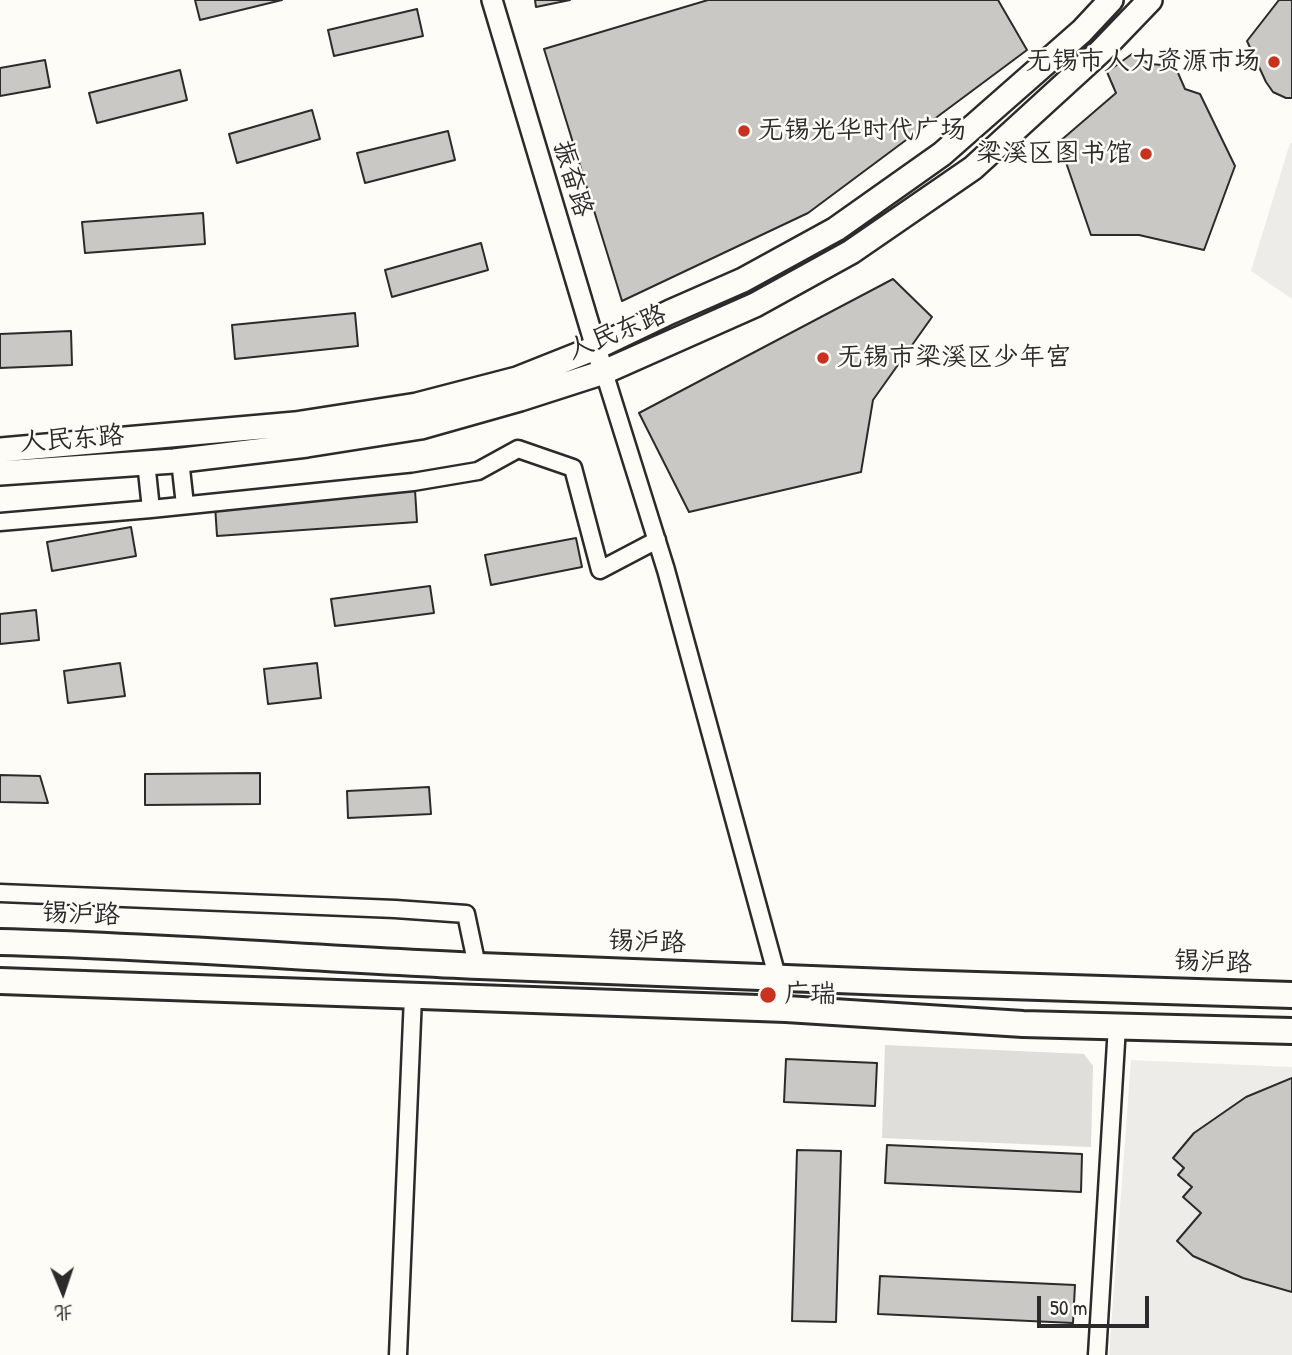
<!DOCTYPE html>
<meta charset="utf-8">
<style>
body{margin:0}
#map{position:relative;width:1292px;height:1355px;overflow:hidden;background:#fdfcf7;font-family:"Patrick Hand","LXGW WenKai TC",sans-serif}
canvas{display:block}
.north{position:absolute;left:28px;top:1257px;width:70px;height:70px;-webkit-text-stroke:5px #fdfcf7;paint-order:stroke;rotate:178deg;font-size:19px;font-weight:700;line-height:28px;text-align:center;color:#2b2b2b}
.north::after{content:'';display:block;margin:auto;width:24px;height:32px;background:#2b2b2b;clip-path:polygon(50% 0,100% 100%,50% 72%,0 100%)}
.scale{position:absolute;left:1037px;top:1296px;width:112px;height:32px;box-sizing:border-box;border:4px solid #2b2b2b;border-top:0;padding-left:9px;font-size:21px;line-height:24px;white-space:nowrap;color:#2b2b2b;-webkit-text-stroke:5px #fdfcf7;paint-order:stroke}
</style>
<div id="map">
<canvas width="1292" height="1355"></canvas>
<div class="north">北</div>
<div class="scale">50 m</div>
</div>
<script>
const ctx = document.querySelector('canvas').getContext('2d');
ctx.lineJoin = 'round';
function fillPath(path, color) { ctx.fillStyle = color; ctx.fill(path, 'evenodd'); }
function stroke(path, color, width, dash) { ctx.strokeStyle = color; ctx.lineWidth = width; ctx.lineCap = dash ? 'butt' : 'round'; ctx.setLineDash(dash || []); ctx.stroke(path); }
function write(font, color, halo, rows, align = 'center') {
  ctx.font = font + ' "Patrick Hand","LXGW WenKai TC",sans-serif'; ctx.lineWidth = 5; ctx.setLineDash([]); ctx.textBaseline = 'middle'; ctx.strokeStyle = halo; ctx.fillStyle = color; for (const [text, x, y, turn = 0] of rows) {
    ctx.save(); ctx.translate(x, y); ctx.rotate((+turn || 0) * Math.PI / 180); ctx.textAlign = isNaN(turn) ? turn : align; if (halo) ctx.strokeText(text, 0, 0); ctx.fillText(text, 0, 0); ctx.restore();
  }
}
fillPath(new Path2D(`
 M 1290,143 L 1292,143 L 1292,299 L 1251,271 Z
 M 1131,1060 L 1292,1067 L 1292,1355 L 1109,1355 Z`), '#edece8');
fillPath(new Path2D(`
 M 885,1045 L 1084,1054 L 1093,1066 L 1091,1147 L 882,1138 Z`), '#dfdeda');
const building = new Path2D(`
 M 195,0 L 282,0 L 200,20 Z
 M 535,0 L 570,0 L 536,7 Z
 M 708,0 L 998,0 L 1027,50 L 808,213 L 622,301 L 544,49 Z
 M 1279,0 L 1292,0 L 1292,98 L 1286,98 L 1273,92 L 1266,82 L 1247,41 Z
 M 417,9 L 423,36 L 334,56 L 328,30 Z
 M 1132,54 L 1150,64 L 1175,66 L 1185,89 L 1200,94 L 1235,166 L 1204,250 L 1139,235 L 1091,235 L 1059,142 L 1116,93 L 1107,72 Z
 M 45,60 L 50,87 L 0,96 L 0,68 Z
 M 180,70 L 187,100 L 97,123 L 89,93 Z
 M 312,110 L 320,139 L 237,163 L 229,134 Z
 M 448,131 L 455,160 L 365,183 L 357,153 Z
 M 203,213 L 205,244 L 85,253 L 82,222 Z
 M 481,243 L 488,270 L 392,297 L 385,270 Z
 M 893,279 L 932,317 L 873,400 L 861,472 L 689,512 L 639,413 Z
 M 355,313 L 358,346 L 235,359 L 232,325 Z
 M 71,331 L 72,365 L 0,368 L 0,334 Z
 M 415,490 L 417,522 L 217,536 L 215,505 Z
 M 131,527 L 136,556 L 52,571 L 47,542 Z
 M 576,538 L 582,567 L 491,585 L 485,555 Z
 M 430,586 L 434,613 L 335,626 L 331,599 Z
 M 36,610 L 39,640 L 0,644 L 0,614 Z
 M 120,663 L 125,696 L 68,703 L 64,671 Z
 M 317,663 L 321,698 L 268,704 L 264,669 Z
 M 260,773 L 260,804 L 145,805 L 145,774 Z
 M 0,775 L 40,776 L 48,803 L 0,802 Z
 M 429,787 L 431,814 L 348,818 L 347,791 Z
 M 786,1059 L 877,1063 L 875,1106 L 784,1102 Z
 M 1292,1078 L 1292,1292 L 1243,1278 L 1193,1256 L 1177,1241 L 1201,1213 L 1183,1197 L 1192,1187 L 1178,1175 L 1184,1168 L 1173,1158 L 1194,1133 L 1246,1097 Z
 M 887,1145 L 1082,1154 L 1081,1192 L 885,1183 Z
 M 797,1150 L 841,1151 L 836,1322 L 792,1321 Z
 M 880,1276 L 1075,1285 L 1073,1323 L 878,1314 Z`);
fillPath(building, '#c9c8c4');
stroke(building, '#2b2b2b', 2);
const minor = new Path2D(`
 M 604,372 L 666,570 L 786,1009
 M 180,460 L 185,505
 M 146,462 L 151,509
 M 0,522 L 151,509 L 413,482 L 478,471 L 518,449 L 573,468 L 600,570 L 657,540
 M 0,893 L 395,909 L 466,914 L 477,966
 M 398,1355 L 413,996
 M 1097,1355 L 1117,1026`);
const tertiary = new Path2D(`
 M 492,0 L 600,361`);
const secondary = new Path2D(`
 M 0,450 L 295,424 L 417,405 L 517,379 L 595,348 L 670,312 L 743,280 L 836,229 L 942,154 L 1082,31 L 1111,0
 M 0,473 L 174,461 L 307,445 L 421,427 L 520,399 L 604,372 L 755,305 L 851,252 L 973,168 L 1101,51 L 1150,0`);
const primary = new Path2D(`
 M 0,942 C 160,946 320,959 480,966 C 751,978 1021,987 1292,995
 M 0,981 L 786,1009 L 1023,1024 L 1292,1031`);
stroke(minor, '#2b2b2b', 21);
stroke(tertiary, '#2b2b2b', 24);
stroke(secondary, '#2b2b2b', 28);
stroke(primary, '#2b2b2b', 30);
stroke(minor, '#fdfcf7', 16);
stroke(tertiary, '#fdfcf7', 19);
stroke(secondary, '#fdfcf7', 23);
stroke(primary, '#fdfcf7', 24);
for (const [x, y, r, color] of [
 [1274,62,7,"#c8321e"],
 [744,131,7,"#c8321e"],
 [1146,154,7,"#c8321e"],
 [823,358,7,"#c8321e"],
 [768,995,9,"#c8321e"]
]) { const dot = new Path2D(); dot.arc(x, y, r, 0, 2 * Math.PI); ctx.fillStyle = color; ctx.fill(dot); stroke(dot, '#fdfcf7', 2.5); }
write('26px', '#2b2b2b', '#fdfcf7', [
 ["无锡市人力资源市场",1260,62,"right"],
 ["无锡光华时代广场",758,131],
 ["梁溪区图书馆",1132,154,"right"],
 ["无锡市梁溪区少年宫",837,358],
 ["广瑞",784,995]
], 'left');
write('26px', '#2b2b2b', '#fdfcf7', [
 ["振奋路",572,179,73],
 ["人民东路",617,333,-22],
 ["人民东路",72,440,-4],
 ["锡沪路",81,915,2],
 ["锡沪路",647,943,2],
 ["锡沪路",1213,963,2]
]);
</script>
